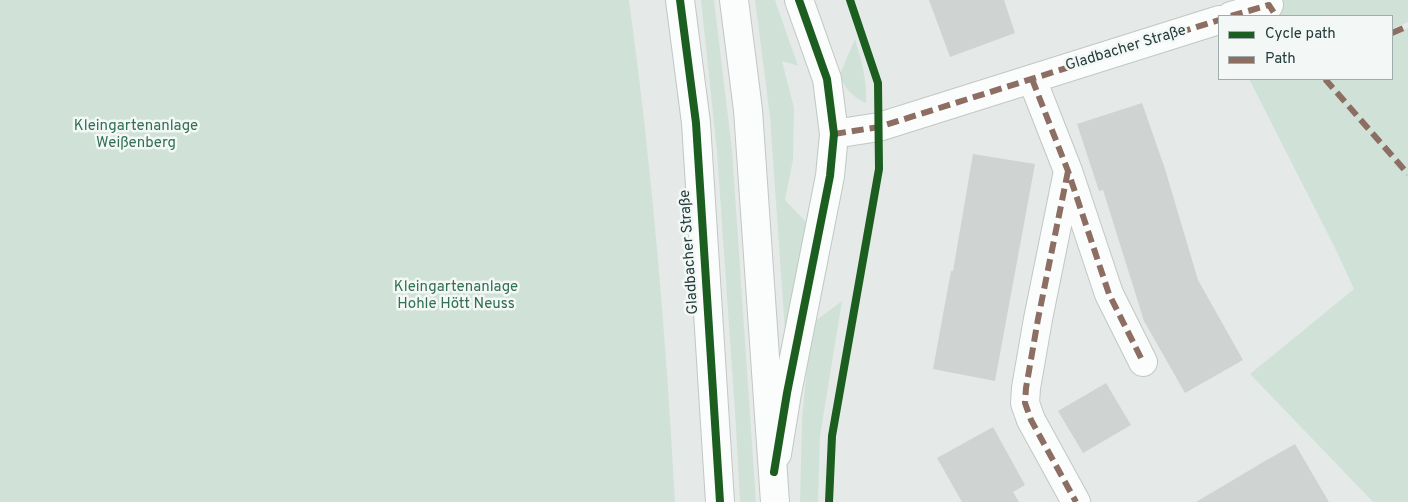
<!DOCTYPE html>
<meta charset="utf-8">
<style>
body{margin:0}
#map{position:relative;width:1408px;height:502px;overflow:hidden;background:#e5eae8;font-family:Overpass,sans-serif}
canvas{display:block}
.legend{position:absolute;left:1218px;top:15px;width:175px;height:65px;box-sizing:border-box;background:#f3f8f7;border:1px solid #a0acab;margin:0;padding:6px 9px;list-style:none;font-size:15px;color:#243b39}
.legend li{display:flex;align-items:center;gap:10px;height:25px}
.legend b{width:25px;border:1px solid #a0acab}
</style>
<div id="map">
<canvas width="1408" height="502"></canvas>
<ul class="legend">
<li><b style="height:6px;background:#1b5e20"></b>Cycle path</li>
<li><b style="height:6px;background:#8d6e63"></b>Path</li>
</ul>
</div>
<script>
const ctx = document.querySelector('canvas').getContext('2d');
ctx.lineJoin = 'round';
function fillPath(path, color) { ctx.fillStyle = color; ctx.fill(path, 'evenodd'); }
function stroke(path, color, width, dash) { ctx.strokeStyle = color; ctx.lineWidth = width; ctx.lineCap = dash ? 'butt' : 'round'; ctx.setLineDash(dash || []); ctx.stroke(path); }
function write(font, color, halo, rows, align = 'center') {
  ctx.font = font + ' Overpass,sans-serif'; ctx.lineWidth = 5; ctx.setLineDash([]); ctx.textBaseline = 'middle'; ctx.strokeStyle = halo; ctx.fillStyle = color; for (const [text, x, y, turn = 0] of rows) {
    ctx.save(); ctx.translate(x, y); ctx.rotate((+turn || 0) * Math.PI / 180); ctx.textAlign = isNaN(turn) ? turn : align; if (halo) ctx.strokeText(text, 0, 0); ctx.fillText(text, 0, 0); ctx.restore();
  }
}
fillPath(new Path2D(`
 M 0,0 L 629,0 C 652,167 666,334 675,502 L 0,502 Z
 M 701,0 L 714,0 L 732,150 L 756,502 L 740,502 L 736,427 L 717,152 Z
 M 755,0 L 775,0 L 798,66 L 782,61 L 794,108 L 793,160 L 785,200 L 808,224 L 786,346 L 770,117 Z
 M 1273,0 L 1408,0 L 1408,22 L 1392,29 L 1392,16 L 1281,16 Z
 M 1408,28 L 1408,502 L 1373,502 L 1250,374 L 1354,289 L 1335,248 L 1249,79 L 1392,79 L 1392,35 Z
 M 855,39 C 862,61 867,81 866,103 C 852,97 846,89 839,76 Z
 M 842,301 L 820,436 L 818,502 L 800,502 L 802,420 L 811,324 Z`), '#d0e2d8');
fillPath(new Path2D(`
 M 929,0 L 1004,0 L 1015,33 L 950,57 Z
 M 1142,103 L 1165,169 L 1198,280 L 1243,360 L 1185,393 L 1144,321 L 1103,190 L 1099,191 L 1077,124 Z
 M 973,154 L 1035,164 L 995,381 L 933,369 L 951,271 L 953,271 Z
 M 1106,383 L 1131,425 L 1083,453 L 1058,411 Z
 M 993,427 L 1025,485 L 1013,492 L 1019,502 L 962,502 L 937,458 Z
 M 1295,444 L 1329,502 L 1196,502 L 1265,461 Z`), '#cfd3d2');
const street = new Path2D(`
 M 1231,16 L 1269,5
 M 1032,79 L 1068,171 L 1109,294 L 1143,362
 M 834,134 L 879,127 L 1219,20
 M 1068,171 L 1038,319 L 1026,388 L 1025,403 L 1031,420 L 1076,502
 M 777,454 L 787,393 L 830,176 L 834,134 L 827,79 L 799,0`);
const secondary = new Path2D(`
 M 680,0 L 696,123 L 720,502
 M 734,0 L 748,110 L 775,502`);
stroke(street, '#c2c7c5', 30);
stroke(secondary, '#c0c7c5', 30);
stroke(street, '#fbfcfc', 28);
stroke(secondary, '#fbfcfc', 28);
stroke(new Path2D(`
 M 1231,16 L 1269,5 L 1276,16
 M 1392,33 L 1408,26
 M 1032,79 L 1068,171 L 1109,294 L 1143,362
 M 1325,79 L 1408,174
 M 834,134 L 879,127 L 1219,20
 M 1068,171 L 1038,319 L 1026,388 L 1025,403 L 1031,420 L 1076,502`), '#8d6e63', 6, [12, 6]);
stroke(new Path2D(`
 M 680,0 L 696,123 L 720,502
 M 774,472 L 787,393 L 830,176 L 834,134 L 827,79 L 799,0
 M 829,502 L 832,436 L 879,169 L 878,83 L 850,0`), '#1b5e20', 8);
write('15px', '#243b39', '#f3f8f7', [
 ["Gladbacher Straße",1126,49,-17],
 ["Gladbacher Straße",690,252,-94]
]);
write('15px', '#316f53', '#f3f8f7', [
 ["Kleingartenanlage",136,127],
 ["Weißenberg",136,144],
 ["Kleingartenanlage",456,288],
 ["Hohle Hött Neuss",456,305]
]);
</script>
